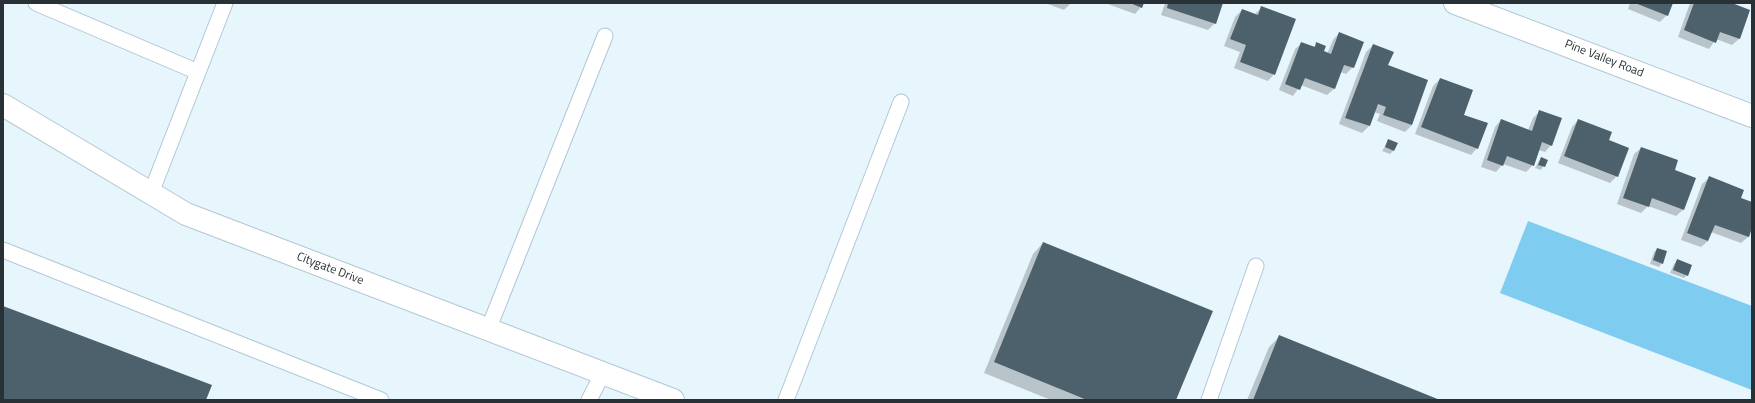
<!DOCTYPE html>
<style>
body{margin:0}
#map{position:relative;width:1755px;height:403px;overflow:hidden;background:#e7f5fd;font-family:"Titillium Web",sans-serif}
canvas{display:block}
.frame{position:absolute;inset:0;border:4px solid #283236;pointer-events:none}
</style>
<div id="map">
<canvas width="1755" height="403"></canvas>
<div class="frame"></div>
</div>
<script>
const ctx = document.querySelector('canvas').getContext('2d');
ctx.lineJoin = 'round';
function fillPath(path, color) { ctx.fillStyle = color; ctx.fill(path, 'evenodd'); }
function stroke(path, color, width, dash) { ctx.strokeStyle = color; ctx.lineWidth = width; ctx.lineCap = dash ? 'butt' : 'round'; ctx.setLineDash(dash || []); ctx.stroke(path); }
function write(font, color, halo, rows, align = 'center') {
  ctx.font = font + ' "Titillium Web",sans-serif'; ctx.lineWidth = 4; ctx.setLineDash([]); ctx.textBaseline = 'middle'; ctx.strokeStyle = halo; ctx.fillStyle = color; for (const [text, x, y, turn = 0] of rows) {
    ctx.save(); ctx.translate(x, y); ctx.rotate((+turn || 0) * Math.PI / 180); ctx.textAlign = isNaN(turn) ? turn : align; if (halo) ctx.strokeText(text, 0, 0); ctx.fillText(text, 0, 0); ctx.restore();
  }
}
fillPath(new Path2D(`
 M 1528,221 L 1752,306 L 1752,390 L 1500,293 Z`), '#7eccf0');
fillPath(new Path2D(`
 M 1045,3 L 1071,3 L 1064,10 Z
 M 1105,3 L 1143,3 L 1141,7 L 1135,14 Z
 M 1165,3 L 1222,3 L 1215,23 L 1208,30 L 1161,15 Z
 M 1630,3 L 1671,3 L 1667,15 L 1660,22 L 1628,9 Z
 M 1690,3 L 1729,3 L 1749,11 L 1739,39 L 1732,45 L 1716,39 L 1709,49 L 1678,37 Z
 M 1262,7 L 1274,74 L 1268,81 L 1234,68 L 1240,52 L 1224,46 L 1235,17 L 1242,10 L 1255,14 Z
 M 1339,33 L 1353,67 L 1346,74 L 1340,72 L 1334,89 L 1327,95 L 1301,85 L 1293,96 L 1279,90 L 1295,49 L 1302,43 L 1313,47 L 1317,44 L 1322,52 L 1327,54 L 1333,40 Z
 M 1373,45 L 1387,66 L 1427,80 L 1412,125 L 1405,132 L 1377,121 L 1380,114 L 1374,112 L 1369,126 L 1362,133 L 1339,124 L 1366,52 Z
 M 1440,79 L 1463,115 L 1477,148 L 1471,155 L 1415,134 L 1433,86 Z
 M 1540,111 L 1551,145 L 1545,152 L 1538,150 L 1533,165 L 1526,172 L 1503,164 L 1496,172 L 1481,167 L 1495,127 L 1501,120 L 1528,130 L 1533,118 Z
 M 1578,120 L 1608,141 L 1617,176 L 1610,183 L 1558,163 L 1572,127 Z
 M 1389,140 L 1393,151 L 1390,154 L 1382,151 Z
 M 1641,148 L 1673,171 L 1694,179 L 1683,210 L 1676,216 L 1648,206 L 1641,213 L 1617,204 L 1634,154 Z
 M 1541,158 L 1547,160 L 1541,170 L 1535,168 Z
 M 1709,178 L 1740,199 L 1752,203 L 1752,226 L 1748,237 L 1741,243 L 1711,232 L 1708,241 L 1701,247 L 1681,240 L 1702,184 Z
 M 1043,243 L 1175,400 L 1051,400 L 984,373 L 1033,254 Z
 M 1657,249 L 1662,263 L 1659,267 L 1650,264 L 1654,252 Z
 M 1677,261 L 1687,275 L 1684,278 L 1670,273 L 1674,264 Z
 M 1280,336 L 1437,400 L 1247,400 L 1269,347 Z`), '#0003');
fillPath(new Path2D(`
 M 1130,3 L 1144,3 L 1142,8 Z
 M 1168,3 L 1223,3 L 1216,24 L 1167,8 Z
 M 1635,3 L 1673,3 L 1668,16 Z
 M 1694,3 L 1732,3 L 1750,10 L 1740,39 L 1720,32 L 1716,43 L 1684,30 Z
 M 1261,6 L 1296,19 L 1275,75 L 1240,62 L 1246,45 L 1230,39 L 1242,9 L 1258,15 Z
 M 1339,32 L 1364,42 L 1354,68 L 1344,65 L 1335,89 L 1305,78 L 1300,90 L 1285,84 L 1301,42 L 1315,47 L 1316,42 L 1326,46 L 1324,51 L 1331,54 Z
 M 1373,44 L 1394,52 L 1388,65 L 1428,80 L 1412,125 L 1383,115 L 1386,107 L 1378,104 L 1370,126 L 1345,118 Z
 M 1440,78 L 1473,90 L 1464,115 L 1488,123 L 1478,149 L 1421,127 Z
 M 1539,110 L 1562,118 L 1552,146 L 1542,142 L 1534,166 L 1507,156 L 1503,166 L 1487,160 L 1501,119 L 1532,131 Z
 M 1578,119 L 1612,132 L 1609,140 L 1629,148 L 1618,177 L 1564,156 Z
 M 1388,139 L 1398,143 L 1394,151 L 1385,147 Z
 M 1641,147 L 1678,160 L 1675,170 L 1696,178 L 1684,210 L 1652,198 L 1649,207 L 1623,198 Z
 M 1541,157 L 1548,160 L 1545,167 L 1538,165 Z
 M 1709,176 L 1744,190 L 1741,198 L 1752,202 L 1752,228 L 1749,237 L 1715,225 L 1708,241 L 1687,233 Z
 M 1043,242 L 1213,311 L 1176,400 L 1087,400 L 994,362 Z
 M 1657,248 L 1667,251 L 1663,264 L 1653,260 Z
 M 1677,259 L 1692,265 L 1688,276 L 1673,270 Z
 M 3,306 L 212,385 L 206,400 L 3,400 Z
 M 1279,335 L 1440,400 L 1253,400 Z`), '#4c616b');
const service = new Path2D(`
 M 36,3 L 198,72
 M 151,193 L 225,3
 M 3,250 L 381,400
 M 488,330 L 605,36
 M 589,400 L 603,373
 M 786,400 L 901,102
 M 1209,400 L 1256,266`);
const minor = new Path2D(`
 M 1455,3 L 1752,116
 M 3,105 L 186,214 L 673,400`);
stroke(service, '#b1c8d3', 17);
stroke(minor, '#b1c8d3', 24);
stroke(service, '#fff', 15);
stroke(minor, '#fff', 22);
write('12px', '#283236', '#fff', [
 ["Pine Valley Road",1604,59,21],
 ["Citygate Drive",330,269,21]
]);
</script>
